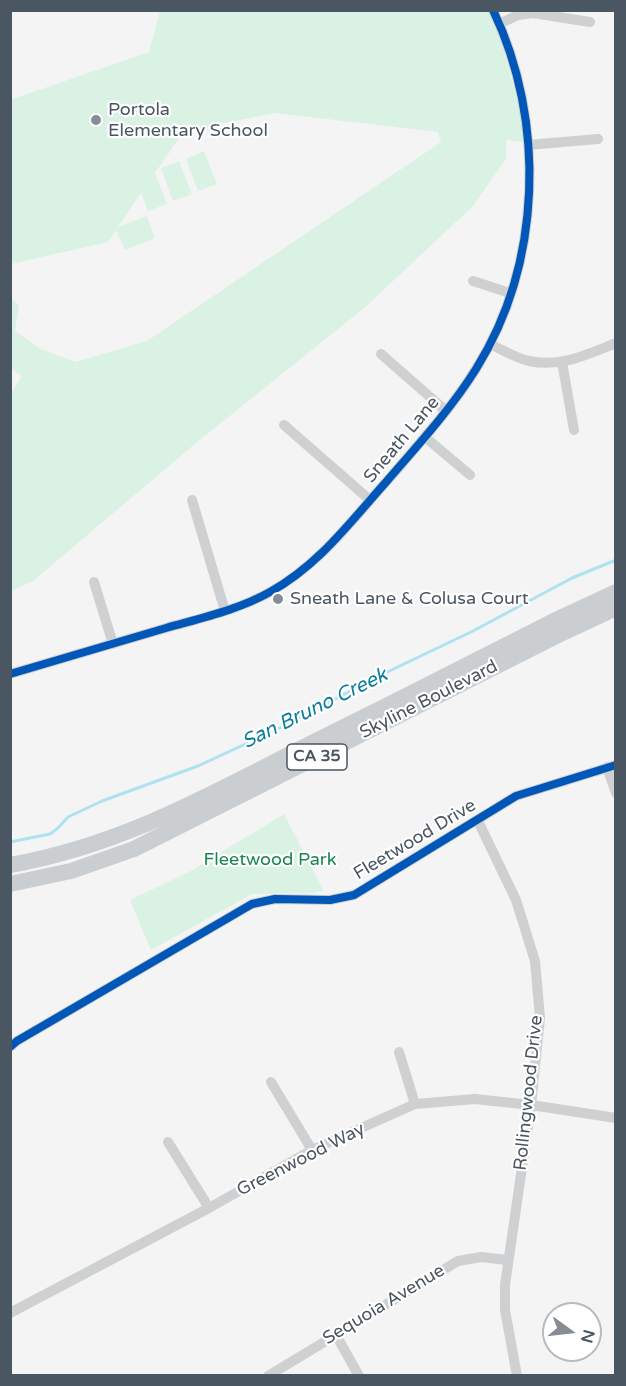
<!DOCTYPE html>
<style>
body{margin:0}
#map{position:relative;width:626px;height:1386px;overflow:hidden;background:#f4f4f4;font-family:"Varela Round",sans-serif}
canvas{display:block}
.frame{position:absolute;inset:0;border:12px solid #4a5661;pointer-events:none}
.north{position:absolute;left:542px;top:1302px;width:60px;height:60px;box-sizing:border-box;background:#fff;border:2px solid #b7bbc0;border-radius:50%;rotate:105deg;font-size:16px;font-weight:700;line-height:24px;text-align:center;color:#4a5661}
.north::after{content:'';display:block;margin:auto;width:21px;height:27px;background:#868d94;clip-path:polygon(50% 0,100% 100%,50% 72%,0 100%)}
</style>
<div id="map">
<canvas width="626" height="1386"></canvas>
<div class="frame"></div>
<div class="north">N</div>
</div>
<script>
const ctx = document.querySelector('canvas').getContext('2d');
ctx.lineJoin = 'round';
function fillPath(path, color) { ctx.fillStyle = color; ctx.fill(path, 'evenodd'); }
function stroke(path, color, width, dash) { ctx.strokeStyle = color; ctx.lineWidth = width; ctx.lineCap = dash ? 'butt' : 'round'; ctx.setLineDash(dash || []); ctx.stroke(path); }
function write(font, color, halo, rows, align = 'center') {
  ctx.font = font + ' "Varela Round",sans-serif'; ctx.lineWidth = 4.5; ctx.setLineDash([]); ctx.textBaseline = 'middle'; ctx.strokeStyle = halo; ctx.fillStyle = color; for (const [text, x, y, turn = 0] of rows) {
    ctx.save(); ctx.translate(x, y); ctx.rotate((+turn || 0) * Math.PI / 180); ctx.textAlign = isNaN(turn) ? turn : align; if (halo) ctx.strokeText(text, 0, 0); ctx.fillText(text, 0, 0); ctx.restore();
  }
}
fillPath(new Path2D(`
 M 160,11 L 493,11 L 529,143 L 506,140 L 506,159 L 473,206 L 363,309 L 196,443 L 33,581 L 11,591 L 10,395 L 22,376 L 11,369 L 11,298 L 19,305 L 15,331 L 41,349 L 75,362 L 147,341 L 441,142 L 438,132 L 275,113 L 184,131 L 155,173 L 167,204 L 148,211 L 141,193 L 118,227 L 147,216 L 155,238 L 125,250 L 116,230 L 108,242 L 11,264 L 10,100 L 149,52 Z
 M 204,151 L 217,184 L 198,191 L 186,159 Z
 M 179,161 L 192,194 L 173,201 L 161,168 Z
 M 284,814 L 324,891 L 312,893 L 252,894 L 151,950 L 130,900 L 189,872 Z`), '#d9f2e3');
stroke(new Path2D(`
 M 10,842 L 50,834 L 58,828 L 68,817 L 102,801 L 198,766 L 284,726 L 381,675 L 473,631 L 572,578 L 616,560`), '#aee2f0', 3);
stroke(new Path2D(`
 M 499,24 L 518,15 L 533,13 L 590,22
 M 528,145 L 598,139
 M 473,281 L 510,293
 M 490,344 C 503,350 515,358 529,361 C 560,368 588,354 616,343
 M 381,354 L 446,411
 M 562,362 L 574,430
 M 284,425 L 370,500
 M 425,437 L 470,475
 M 192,500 L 225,611
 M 94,582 L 113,644
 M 10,674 C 62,659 114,643 166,628 C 201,618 238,610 270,592 C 319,565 351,521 387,481 C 418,445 451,409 476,369 C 542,263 546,121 493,10
 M 607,767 L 616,793
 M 478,821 L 516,900 L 535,961 L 540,1018 L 531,1105 L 505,1285 L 505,1310 L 517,1376
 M 10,1047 L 17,1041 L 252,904 L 275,899 L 330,900 L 354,895 L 516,796 L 616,765
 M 399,1052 L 415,1104
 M 271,1082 L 312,1150
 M 168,1142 L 209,1208
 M 10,1313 L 209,1208 L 312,1150 L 415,1104 L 475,1099 L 531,1105 L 616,1118
 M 336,1335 L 359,1376
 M 268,1376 L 458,1261 L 481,1257 L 507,1260`), '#ced0d2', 10);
stroke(new Path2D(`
 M 10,865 C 118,846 204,798 300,749 C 387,706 473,662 560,618 L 616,592
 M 10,884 L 71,871 L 134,849 L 556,636 L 616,608`), '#caced1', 16);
stroke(new Path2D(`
 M 10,674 C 62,659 114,643 166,628 C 201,618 238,610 270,592 C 319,565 351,521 387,481 C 418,445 451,409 476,369 C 542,263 546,121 493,10
 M 10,1047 L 17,1041 L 252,904 L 275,899 L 330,900 L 354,895 L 516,796 L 616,765`), '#0057b8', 8);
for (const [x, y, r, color] of [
 [96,120,6,"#868d94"],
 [278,599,6,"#868d94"]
]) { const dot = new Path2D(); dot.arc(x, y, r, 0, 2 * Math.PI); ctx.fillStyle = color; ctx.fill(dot); stroke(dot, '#fff', 2); }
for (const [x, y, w] of [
 [317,757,60]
]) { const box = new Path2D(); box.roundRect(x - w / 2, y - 13, w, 26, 4.5); ctx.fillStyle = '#fff'; ctx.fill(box); stroke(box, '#4a5661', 1.5); }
write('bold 16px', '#4a5661', null, [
 ["CA 35",317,757]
]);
write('18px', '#4a5661', '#fff', [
 ["Portola",108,110],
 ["Elementary School",108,131],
 ["Sneath Lane & Colusa Court",290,599]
], 'left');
write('18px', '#4a5661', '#fff', [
 ["Sneath Lane",402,440,-50],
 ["Skyline Boulevard",429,700,-27],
 ["Fleetwood Drive",415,840,-31],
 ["Rollingwood Drive",529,1093,-84],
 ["Greenwood Way",301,1160,-27],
 ["Sequoia Avenue",384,1305,-31]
]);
write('18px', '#17864f', '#fff', [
 ["Fleetwood Park",270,860]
]);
write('italic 20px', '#0c7c9b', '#fff', [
 ["San Bruno Creek",315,709,-26]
]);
</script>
